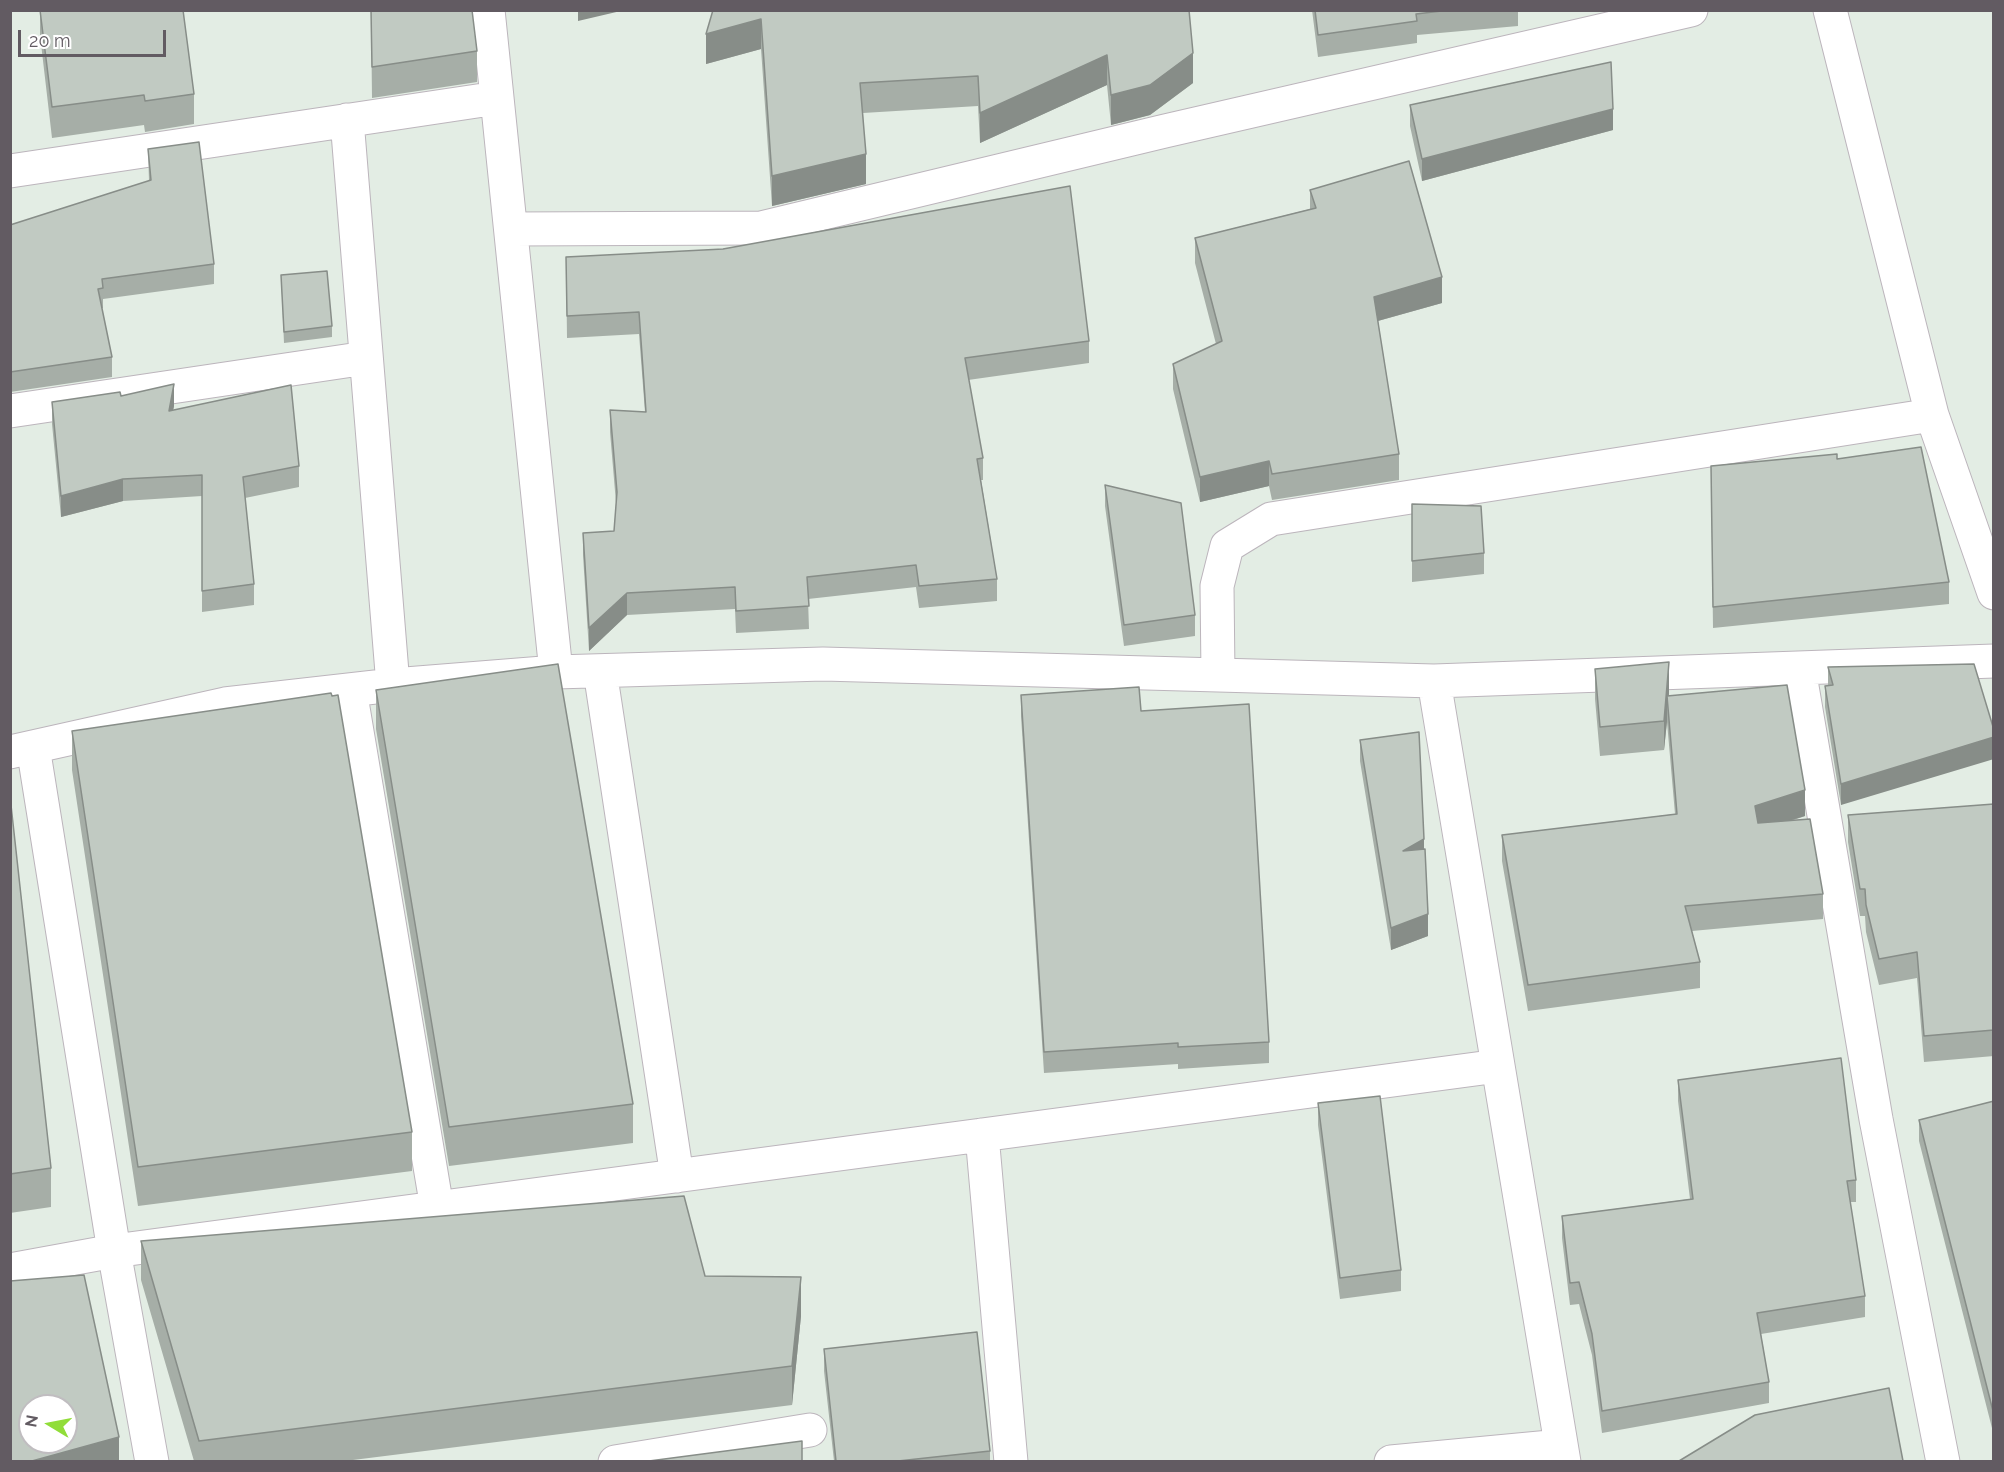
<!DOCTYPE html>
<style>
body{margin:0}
#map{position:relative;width:2004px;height:1472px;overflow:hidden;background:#e3ede4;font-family:Raleway,sans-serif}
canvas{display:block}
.frame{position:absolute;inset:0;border:12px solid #625b62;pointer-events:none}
.north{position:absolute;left:18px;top:1394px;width:60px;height:60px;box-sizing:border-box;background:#fff;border:2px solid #c0bdc0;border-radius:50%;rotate:280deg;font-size:16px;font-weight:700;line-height:24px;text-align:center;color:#625b62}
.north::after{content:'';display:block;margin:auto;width:21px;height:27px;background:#91dd39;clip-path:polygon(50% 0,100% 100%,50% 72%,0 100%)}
.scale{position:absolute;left:18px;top:30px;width:148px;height:27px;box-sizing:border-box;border:3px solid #625b62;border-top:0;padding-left:8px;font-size:18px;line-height:21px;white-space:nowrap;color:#625b62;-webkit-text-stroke:4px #fff;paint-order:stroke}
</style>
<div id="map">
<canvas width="2004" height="1472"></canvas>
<div class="frame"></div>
<div class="north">N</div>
<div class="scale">20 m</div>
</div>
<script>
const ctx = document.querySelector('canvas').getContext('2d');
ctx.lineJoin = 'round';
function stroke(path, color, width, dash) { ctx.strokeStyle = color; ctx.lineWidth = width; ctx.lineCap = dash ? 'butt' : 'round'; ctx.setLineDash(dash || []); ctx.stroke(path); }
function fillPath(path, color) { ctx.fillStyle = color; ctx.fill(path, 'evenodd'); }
const minor = new Path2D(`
 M 488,10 L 556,672
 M 1830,10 L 1932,415 L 1994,593
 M 347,120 L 393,685
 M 10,171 L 497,98
 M 511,229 L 761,228 L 1165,131 L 1691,10
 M 10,411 L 366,358
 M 1799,669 L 1876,1119 L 1943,1462
 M 600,671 L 677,1176
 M 1218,675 L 1217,586 L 1227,546 L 1271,519 L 1932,415
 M 1434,681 L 1564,1462
 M 350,690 L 437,1208
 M 33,747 L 114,1251 L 152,1462
 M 10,752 L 225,704 L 393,685 L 556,672 L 823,664 L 1434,681 L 1994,661
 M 982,1135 L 1011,1462
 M 10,1270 L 114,1251 L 1498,1066
 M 615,1462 L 810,1430
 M 1391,1462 L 1561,1446`);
stroke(minor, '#bcb5bc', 35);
stroke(minor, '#fff', 33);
fillPath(new Path2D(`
 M 40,10 L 183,10 L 194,94 L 194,124 L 145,132 L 144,125 L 52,138 L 40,35 Z
 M 371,10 L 477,51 L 477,82 L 372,98 Z
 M 713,10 L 1189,10 L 1193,83 L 1150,115 L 1111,125 L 1107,85 L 980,143 L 978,106 L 863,113 L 866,184 L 772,206 L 761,49 L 706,64 Z
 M 1312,10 L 1518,10 L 1518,26 L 1417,35 L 1417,43 L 1318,57 Z
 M 1410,105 L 1613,130 L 1422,181 L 1410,126 Z
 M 148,149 L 214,264 L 214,284 L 103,299 L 103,308 L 102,308 L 112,357 L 112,377 L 10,392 L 10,225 L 149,181 Z
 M 1310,190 L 1442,303 L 1378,321 L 1399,454 L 1399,480 L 1272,500 L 1269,486 L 1200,502 L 1173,389 L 1173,364 L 1216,344 L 1195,263 L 1195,238 L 1310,209 Z
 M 566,257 L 1089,341 L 1089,363 L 968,380 L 983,458 L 983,480 L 981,480 L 997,579 L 997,601 L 919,608 L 916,587 L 808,599 L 809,629 L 736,633 L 735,609 L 627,615 L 589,651 L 583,555 L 583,533 L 614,531 L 616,503 L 610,432 L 610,410 L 645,412 L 639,334 L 567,338 Z
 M 281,275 L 332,326 L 332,337 L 284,343 Z
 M 52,402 L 174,406 L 173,410 L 299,466 L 299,487 L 245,498 L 254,584 L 254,605 L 202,612 L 202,496 L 123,501 L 61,517 L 52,424 Z
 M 1837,459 L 1949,582 L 1949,604 L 1713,628 L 1711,466 Z
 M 1105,485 L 1195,615 L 1195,636 L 1124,646 L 1105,506 Z
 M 1412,504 L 1484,553 L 1484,574 L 1412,582 Z
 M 1974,664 L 1841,805 L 1825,707 L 1825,686 L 1828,685 L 1828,667 Z
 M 1595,669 L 1669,692 L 1669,695 L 1805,816 L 1791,821 L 1823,894 L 1823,919 L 1692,931 L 1700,962 L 1700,988 L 1528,1011 L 1502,861 L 1502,835 L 1675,814 L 1667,722 L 1664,750 L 1600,756 L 1595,699 Z
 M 376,690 L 633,1104 L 633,1143 L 449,1166 L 376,729 Z
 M 1021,695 L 1141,711 L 1269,1042 L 1269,1063 L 1178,1069 L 1178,1064 L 1044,1073 L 1021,716 Z
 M 72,731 L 412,1132 L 412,1171 L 138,1206 L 72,770 Z
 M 1360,740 L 1424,849 L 1428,936 L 1391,950 L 1360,761 Z
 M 10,796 L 51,1168 L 51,1207 L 10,1213 Z
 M 1994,804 L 1994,1056 L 1924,1062 L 1917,978 L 1879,985 L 1866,932 L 1865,916 L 1860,916 L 1848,842 L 1848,815 Z
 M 1678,1080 L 1856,1180 L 1856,1202 L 1850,1202 L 1865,1296 L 1865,1317 L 1761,1334 L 1769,1382 L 1769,1403 L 1602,1433 L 1592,1355 L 1579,1304 L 1570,1305 L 1562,1238 L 1562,1216 L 1690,1199 L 1678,1101 Z
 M 1994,1101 L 1994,1436 L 1919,1141 L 1919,1120 Z
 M 1318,1103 L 1401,1270 L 1401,1291 L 1340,1299 L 1318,1125 Z
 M 141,1241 L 705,1276 L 801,1316 L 792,1405 L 345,1461 L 194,1461 L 141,1280 Z
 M 824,1349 L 990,1451 L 990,1461 L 834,1461 L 824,1371 Z`), '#a6aea7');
fillPath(new Path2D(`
 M 578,10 L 625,10 L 578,21 Z
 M 761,19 L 761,49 L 706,64 L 706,34 Z
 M 1193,53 L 1193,83 L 1150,115 L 1111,125 L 1111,95 Z
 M 1107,55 L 1107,85 L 980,143 L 980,113 Z
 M 1613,109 L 1613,130 L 1422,181 L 1422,159 Z
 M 866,154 L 866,184 L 772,206 L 772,176 Z
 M 1442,277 L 1442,303 L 1374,322 L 1374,297 Z
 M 174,384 L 174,406 L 169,432 L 169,411 Z
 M 1269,461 L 1269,486 L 1200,502 L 1200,477 Z
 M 123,479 L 123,501 L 61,517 L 61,496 Z
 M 627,593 L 627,615 L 589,651 L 589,628 Z
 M 1669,662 L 1669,692 L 1668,709 L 1667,696 L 1667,721 L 1664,750 L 1664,721 Z
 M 1994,737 L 1994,759 L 1841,805 L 1841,784 Z
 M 1805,790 L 1805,816 L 1755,831 L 1755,806 Z
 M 1424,839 L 1424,861 L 1403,851 Z
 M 1428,914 L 1428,936 L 1391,950 L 1391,928 Z
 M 801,1277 L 801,1316 L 792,1405 L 792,1366 Z
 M 119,1437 L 119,1461 L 32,1461 Z`), '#878d88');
const building = new Path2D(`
 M 40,10 L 183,10 L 194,94 L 145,101 L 144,95 L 52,107 Z
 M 371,10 L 472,10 L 477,51 L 372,67 Z
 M 713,10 L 1189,10 L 1193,53 L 1150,85 L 1111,95 L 1107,55 L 980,113 L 978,76 L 860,83 L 866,154 L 772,176 L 761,19 L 706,34 Z
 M 1315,10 L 1450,10 L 1416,14 L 1417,21 L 1318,35 Z
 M 1611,62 L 1613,109 L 1422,159 L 1410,105 Z
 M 199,142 L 214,264 L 102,279 L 103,288 L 98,289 L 112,357 L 10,372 L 10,225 L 151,180 L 148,149 Z
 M 1409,161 L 1442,277 L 1374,297 L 1399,454 L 1272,474 L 1269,461 L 1200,477 L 1173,364 L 1222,341 L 1195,238 L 1316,208 L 1310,190 Z
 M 1070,186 L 1089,341 L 965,358 L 983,458 L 977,459 L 997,579 L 919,586 L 916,565 L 807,577 L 809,606 L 736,611 L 735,587 L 627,593 L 589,628 L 583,533 L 614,531 L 617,492 L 610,410 L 646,412 L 639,312 L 567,316 L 566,257 L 723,249 Z
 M 327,271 L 332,326 L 284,332 L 281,275 Z
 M 174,384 L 169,411 L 291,385 L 299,466 L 243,477 L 254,584 L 202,591 L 202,475 L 123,479 L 61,496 L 52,402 L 120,392 L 121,396 Z
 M 1921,447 L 1949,582 L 1713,607 L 1711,466 L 1837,454 L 1837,459 Z
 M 1105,485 L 1181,503 L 1195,615 L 1124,625 Z
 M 1412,504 L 1481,506 L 1484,553 L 1412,561 Z
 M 1669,662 L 1664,721 L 1600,727 L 1595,669 Z
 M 558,664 L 633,1104 L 449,1127 L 376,690 Z
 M 1974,664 L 1994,730 L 1994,737 L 1841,784 L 1825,686 L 1833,685 L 1828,667 Z
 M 1787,685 L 1805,790 L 1755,806 L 1758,823 L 1810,819 L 1823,894 L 1685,906 L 1700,962 L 1528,985 L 1502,835 L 1677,814 L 1667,696 Z
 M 1139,687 L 1141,711 L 1249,704 L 1269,1042 L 1178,1047 L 1178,1043 L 1044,1052 L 1021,695 Z
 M 331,693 L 332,696 L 338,695 L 412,1132 L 138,1167 L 72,731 Z
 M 1419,732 L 1424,839 L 1403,851 L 1425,849 L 1428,914 L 1391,928 L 1360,740 Z
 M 10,796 L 51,1168 L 10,1174 Z
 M 1994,804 L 1994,1030 L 1924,1036 L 1917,952 L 1879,959 L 1866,905 L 1865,889 L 1860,889 L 1848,815 Z
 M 1841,1058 L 1856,1180 L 1847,1181 L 1865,1296 L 1757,1313 L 1769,1382 L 1602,1411 L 1592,1334 L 1579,1282 L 1570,1283 L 1562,1216 L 1693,1199 L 1678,1080 Z
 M 1380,1096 L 1401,1270 L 1340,1278 L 1318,1103 Z
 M 1994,1101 L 1994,1415 L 1919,1120 Z
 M 684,1196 L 705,1276 L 801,1277 L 792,1366 L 199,1441 L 141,1241 Z
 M 84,1275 L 119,1437 L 32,1461 L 10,1461 L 10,1281 ZM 30,1406 L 66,1406 L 66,1442 L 30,1442 Z
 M 977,1332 L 990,1451 L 898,1461 L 836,1461 L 824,1349 Z
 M 1889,1388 L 1903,1461 L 1679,1461 L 1755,1415 Z
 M 802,1441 L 802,1461 L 649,1461 Z`);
fillPath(building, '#c1cac2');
stroke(building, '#878d88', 1.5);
</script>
